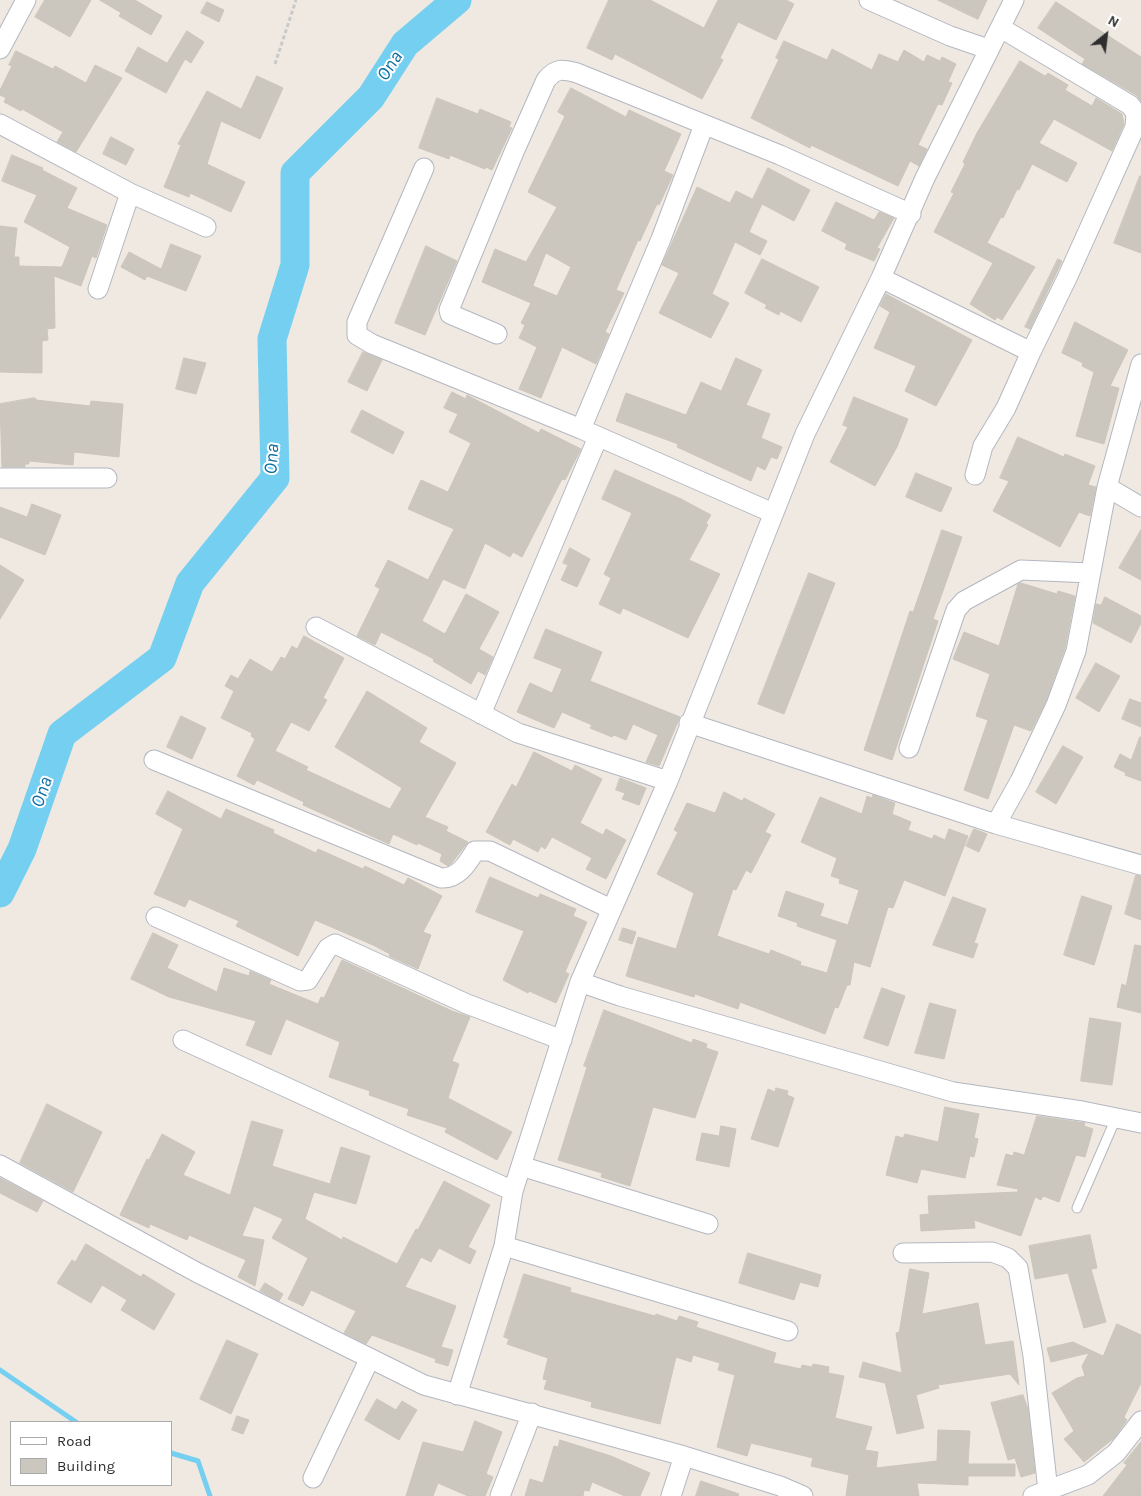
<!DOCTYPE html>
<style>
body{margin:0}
#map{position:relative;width:1141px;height:1496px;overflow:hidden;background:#efe9e1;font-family:Karla,sans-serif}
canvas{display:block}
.legend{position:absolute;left:10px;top:1421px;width:162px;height:65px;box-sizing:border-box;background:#fff;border:1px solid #ababab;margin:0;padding:6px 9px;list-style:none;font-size:15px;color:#2e2e2e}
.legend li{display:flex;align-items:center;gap:10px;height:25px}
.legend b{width:25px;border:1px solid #ababab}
.north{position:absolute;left:1081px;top:10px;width:50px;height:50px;-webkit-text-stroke:4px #fff;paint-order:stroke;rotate:29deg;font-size:14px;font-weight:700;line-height:20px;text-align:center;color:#2e2e2e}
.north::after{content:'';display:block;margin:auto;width:18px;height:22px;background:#2e2e2e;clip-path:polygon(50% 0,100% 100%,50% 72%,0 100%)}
</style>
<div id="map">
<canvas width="1141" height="1496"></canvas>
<ul class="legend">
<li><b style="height:6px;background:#fff"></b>Road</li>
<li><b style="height:14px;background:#cbc7bf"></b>Building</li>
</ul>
<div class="north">N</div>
</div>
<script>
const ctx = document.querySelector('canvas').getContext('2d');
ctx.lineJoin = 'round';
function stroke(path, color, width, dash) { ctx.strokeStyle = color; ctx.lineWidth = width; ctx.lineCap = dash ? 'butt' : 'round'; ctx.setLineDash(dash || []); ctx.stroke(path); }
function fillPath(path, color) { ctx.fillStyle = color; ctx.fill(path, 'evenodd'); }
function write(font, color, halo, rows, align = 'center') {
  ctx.font = font + ' Karla,sans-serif'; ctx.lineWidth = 4; ctx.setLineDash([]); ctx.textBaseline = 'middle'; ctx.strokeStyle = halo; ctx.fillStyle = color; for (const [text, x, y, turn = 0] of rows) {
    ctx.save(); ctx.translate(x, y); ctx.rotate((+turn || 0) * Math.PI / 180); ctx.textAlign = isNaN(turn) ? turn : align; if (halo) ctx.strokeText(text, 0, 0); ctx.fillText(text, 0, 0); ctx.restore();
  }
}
stroke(new Path2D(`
 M 0,1370 L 76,1422
 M 171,1453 L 198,1461 L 210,1496`), '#75cff0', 5);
stroke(new Path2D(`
 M 0,893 L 22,849 L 62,734 L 162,658 L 190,583 L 275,478 L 272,339 L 295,265 L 295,173 L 371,97 L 405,44 L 457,0`), '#75cff0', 29);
const building = new Path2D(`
 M 45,0 L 91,0 L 70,37 L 35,17 Z
 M 100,0 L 135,0 L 162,16 L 151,35 L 119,16 L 121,13 Z
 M 609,0 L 650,0 L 704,28 L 718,0 L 786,0 L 794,4 L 776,40 L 738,22 L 720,58 L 723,60 L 702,99 L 615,54 L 612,60 L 587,48 Z
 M 938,0 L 987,0 L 978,19 Z
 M 207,2 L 224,10 L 219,22 L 201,13 Z
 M 1056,2 L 1141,57 L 1141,101 L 1136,95 L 1082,64 L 1085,59 L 1038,28 Z
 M 187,31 L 204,42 L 191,63 L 185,59 L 166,93 L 125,71 L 138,47 L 167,63 Z
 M 784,41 L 827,60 L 832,49 L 872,70 L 879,54 L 898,62 L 904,50 L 924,62 L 927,55 L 940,61 L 942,57 L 956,64 L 948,82 L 952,83 L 942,105 L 938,104 L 918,145 L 927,149 L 919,166 L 910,161 L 898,186 L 811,145 L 810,148 L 751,118 L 779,59 L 776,58 Z
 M 16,51 L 53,69 L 55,66 L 86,83 L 95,65 L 122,78 L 76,152 L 57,142 L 63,132 L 22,109 L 21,111 L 4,102 L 6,98 L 0,95 L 0,90 L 12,66 L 9,65 Z
 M 1020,61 L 1045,76 L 1048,73 L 1068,85 L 1065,90 L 1092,106 L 1096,98 L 1122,114 L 1124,124 L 1112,151 L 1054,119 L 1039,143 L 1077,163 L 1067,182 L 1032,164 L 1019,190 L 1017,189 L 1003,218 L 1001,217 L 987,243 L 1035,267 L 1002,320 L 997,317 L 995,320 L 970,304 L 993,263 L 934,232 L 954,193 L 951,192 L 965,164 L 963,162 L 977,133 Z
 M 257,76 L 283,88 L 260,139 L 221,121 L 207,164 L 245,182 L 231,212 L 190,193 L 189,197 L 164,187 L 181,145 L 178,144 L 207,91 L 241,109 Z
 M 571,88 L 626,117 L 629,110 L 681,134 L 664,171 L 673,175 L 659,205 L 657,204 L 640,241 L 638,240 L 616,290 L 624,293 L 605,332 L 609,334 L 596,364 L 562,347 L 541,398 L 519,389 L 537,347 L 519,338 L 525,325 L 521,323 L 531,303 L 482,282 L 495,249 L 526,262 L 557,207 L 528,192 L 565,116 L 558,112 ZM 546,253 L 571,267 L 557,296 L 533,286 Z
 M 437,98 L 478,114 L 480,109 L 511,122 L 509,127 L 512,128 L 492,170 L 486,167 L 485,169 L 450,155 L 449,159 L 419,148 Z
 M 111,137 L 134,149 L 126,165 L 103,154 Z
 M 12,155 L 43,168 L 42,170 L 77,188 L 67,208 L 107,225 L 96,258 L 92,256 L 81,286 L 54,276 L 55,328 L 47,329 L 48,340 L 42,341 L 42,373 L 0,372 L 0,226 L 17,228 L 14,257 L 19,257 L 19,266 L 62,267 L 70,247 L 24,222 L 37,195 L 2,181 Z
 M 768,168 L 810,190 L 794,221 L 762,204 L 749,232 L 767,241 L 760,255 L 735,242 L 712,294 L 729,303 L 711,338 L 659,313 L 679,273 L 662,265 L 697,187 L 730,203 L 736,191 L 758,202 L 753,199 Z
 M 1140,176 L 1141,176 L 1141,253 L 1114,243 Z
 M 836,202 L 874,220 L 879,212 L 894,218 L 877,248 L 880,249 L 874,261 L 845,249 L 847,244 L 822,231 Z
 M 171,244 L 201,256 L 186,291 L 147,276 L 145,280 L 121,267 L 129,252 L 161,269 Z
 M 426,246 L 457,261 L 425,335 L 395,323 Z
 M 762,259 L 819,287 L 801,322 L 780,311 L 779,315 L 765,308 L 767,305 L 745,293 Z
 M 1058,259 L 1062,261 L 1030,329 L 1025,327 Z
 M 886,294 L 972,340 L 936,406 L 905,391 L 916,366 L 874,348 L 890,312 L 880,306 Z
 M 1075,322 L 1128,350 L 1110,386 L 1119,388 L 1104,444 L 1076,436 L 1094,372 L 1082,366 L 1083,363 L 1062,353 Z
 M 363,352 L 382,360 L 367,391 L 348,382 Z
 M 184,358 L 206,363 L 196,394 L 176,389 Z
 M 736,358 L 762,370 L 746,405 L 770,414 L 761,438 L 782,447 L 777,459 L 771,457 L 765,470 L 757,466 L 751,481 L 677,447 L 678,444 L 616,421 L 626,393 L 686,415 L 701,382 L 721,391 Z
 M 452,392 L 466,399 L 467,395 L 539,433 L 541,429 L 581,449 L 565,480 L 562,479 L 522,557 L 513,552 L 510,557 L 485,543 L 465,589 L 443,579 L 422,621 L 445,634 L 466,594 L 499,612 L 479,649 L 493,657 L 485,675 L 478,671 L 471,684 L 433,661 L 434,659 L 381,632 L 375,645 L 357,636 L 380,589 L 375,586 L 388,560 L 428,580 L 454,529 L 408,509 L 421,480 L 448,492 L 471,443 L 449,432 L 458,414 L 444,408 Z
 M 854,397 L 908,419 L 897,447 L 875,486 L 830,462 L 848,427 L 843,425 Z
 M 35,398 L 36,400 L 90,406 L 91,401 L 123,404 L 119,457 L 74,452 L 73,465 L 29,461 L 29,464 L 25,464 L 25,467 L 2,467 L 0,404 Z
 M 362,410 L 404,432 L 393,454 L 351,432 Z
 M 1018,437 L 1064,457 L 1065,454 L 1095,466 L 1088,485 L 1096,487 L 1090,516 L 1079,512 L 1060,547 L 993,511 L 1009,481 L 1000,478 Z
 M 615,470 L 681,499 L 711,515 L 706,523 L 708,525 L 689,560 L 720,574 L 688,638 L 623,608 L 620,614 L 599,604 L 611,578 L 604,574 L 632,513 L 602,499 Z
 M 916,473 L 952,488 L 941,512 L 906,497 Z
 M 32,504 L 61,515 L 45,555 L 0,537 L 0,507 L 27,517 Z
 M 942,530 L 962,537 L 933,619 L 938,621 L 892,760 L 864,750 L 910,611 L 913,612 Z
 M 1141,530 L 1141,580 L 1119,568 Z
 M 570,548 L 590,559 L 577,587 L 561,580 L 568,565 L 563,563 Z
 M 0,565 L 24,580 L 0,619 Z
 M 809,573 L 835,583 L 784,714 L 758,704 Z
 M 1021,583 L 1057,594 L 1058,591 L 1075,596 L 1065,648 L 1046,701 L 1031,731 L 1014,725 L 988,799 L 964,790 L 988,720 L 976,716 L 990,674 L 953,659 L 964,632 L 999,646 L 1018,584 Z
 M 1105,597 L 1141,616 L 1141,623 L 1131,643 L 1093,623 L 1096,604 L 1101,605 Z
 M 546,629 L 602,652 L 590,681 L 680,717 L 659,766 L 646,762 L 658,735 L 633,724 L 626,740 L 614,735 L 612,737 L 590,728 L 592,725 L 562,712 L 554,728 L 517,712 L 530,683 L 552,693 L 562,669 L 534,658 Z
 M 304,636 L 344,658 L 323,698 L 327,700 L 309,731 L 291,722 L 275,751 L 308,767 L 306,770 L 390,809 L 402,788 L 335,747 L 367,691 L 427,728 L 419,742 L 456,763 L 425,817 L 448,827 L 446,831 L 468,842 L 451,864 L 448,866 L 440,861 L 442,854 L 418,843 L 417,845 L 393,834 L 389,844 L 303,805 L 304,802 L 257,780 L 254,785 L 237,776 L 255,739 L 251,736 L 252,733 L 221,718 L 234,691 L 225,686 L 231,675 L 238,679 L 250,659 L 272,672 L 281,657 L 285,659 L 292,646 L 297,649 Z
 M 1096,663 L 1120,676 L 1099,712 L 1076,698 Z
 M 1130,699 L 1141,703 L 1141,727 L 1122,719 Z
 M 181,716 L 206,728 L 192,759 L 167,747 Z
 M 1140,737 L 1141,737 L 1141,781 L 1125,775 L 1126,773 L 1114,767 L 1120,754 L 1131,760 Z
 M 1063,746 L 1083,757 L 1056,804 L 1036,792 Z
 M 534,752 L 572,771 L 575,765 L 602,779 L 580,823 L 603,835 L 606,829 L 626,840 L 606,879 L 586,869 L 592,858 L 552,837 L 545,849 L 541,846 L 538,852 L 513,839 L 510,845 L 486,832 L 512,784 L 516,787 Z
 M 620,778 L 646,788 L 639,805 L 622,799 L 625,793 L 616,790 Z
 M 168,791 L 221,819 L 226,809 L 274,830 L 273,833 L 316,853 L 318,849 L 363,869 L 365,866 L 404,885 L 408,878 L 442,896 L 423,932 L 431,935 L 418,969 L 389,956 L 390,954 L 373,945 L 315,920 L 298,956 L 236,926 L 239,921 L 189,899 L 185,907 L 154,894 L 183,829 L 156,814 Z
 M 724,792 L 742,801 L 744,798 L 775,814 L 765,832 L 771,835 L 751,873 L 746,870 L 736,890 L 733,889 L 717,936 L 769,954 L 771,950 L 801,962 L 800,965 L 827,973 L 837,940 L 797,926 L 798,923 L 778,916 L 786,891 L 824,904 L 820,916 L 848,925 L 859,890 L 839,883 L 840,879 L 831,876 L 837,858 L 801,842 L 820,797 L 862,814 L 867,796 L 872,798 L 873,795 L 895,803 L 892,814 L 911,822 L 908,830 L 932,839 L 934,835 L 945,840 L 949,829 L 968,836 L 945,896 L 904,880 L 893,908 L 888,907 L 870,967 L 854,962 L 850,985 L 847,985 L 838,1008 L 835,1007 L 825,1034 L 740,1002 L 738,1009 L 695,994 L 694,997 L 626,976 L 638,937 L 676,949 L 694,893 L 657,874 L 678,832 L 674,830 L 687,803 L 715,813 Z
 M 974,829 L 987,834 L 979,852 L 966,846 Z
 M 1136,875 L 1141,876 L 1141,920 L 1125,914 Z
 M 490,877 L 538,898 L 540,894 L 576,909 L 573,916 L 587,922 L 565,972 L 569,974 L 556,1003 L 529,991 L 528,993 L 503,980 L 524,931 L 476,912 Z
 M 1082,896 L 1112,906 L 1094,965 L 1064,955 Z
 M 953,897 L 986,909 L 974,943 L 978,944 L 973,958 L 933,945 Z
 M 623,928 L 636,932 L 632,944 L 619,940 Z
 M 153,933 L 178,945 L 167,968 L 217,992 L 224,968 L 249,976 L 250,971 L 271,980 L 269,984 L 318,1004 L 321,997 L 324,998 L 342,960 L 452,1011 L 470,1017 L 452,1061 L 459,1064 L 448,1098 L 512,1132 L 497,1160 L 445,1132 L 447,1128 L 407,1115 L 409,1109 L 369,1095 L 370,1091 L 329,1077 L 340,1042 L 286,1019 L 271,1055 L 246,1045 L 256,1021 L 169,997 L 131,979 Z
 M 1135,945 L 1141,946 L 1141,1013 L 1117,1007 L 1122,984 L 1126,986 L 1127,982 Z
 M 882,988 L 905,996 L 888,1046 L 864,1038 Z
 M 930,1003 L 956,1010 L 944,1059 L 915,1053 Z
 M 604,1010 L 692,1043 L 693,1039 L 707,1044 L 706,1048 L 718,1052 L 695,1118 L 653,1107 L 630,1186 L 601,1177 L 602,1173 L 558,1160 L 587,1067 L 584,1066 Z
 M 1090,1018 L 1121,1023 L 1112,1085 L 1081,1081 Z
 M 776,1088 L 788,1091 L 787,1095 L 794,1098 L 778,1147 L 751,1139 L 768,1089 L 775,1092 Z
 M 47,1104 L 102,1132 L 73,1192 L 20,1163 Z
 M 945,1107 L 979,1114 L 974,1138 L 978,1139 L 974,1157 L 970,1156 L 965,1178 L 921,1169 L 917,1183 L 886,1175 L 896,1136 L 903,1138 L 905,1134 L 938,1142 Z
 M 1037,1116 L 1085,1123 L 1084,1126 L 1093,1129 L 1085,1157 L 1076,1155 L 1059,1202 L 1043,1196 L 1041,1200 L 1035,1197 L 1021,1236 L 974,1220 L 975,1228 L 921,1231 L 920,1215 L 929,1214 L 928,1196 L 1018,1192 L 1018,1189 L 997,1185 L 1006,1154 L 1013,1156 L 1014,1152 L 1024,1155 Z
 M 252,1121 L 283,1130 L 272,1166 L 330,1184 L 341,1147 L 370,1156 L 356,1204 L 314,1192 L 305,1219 L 342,1240 L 343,1237 L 397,1264 L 416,1229 L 418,1230 L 444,1181 L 490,1205 L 468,1247 L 476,1251 L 470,1264 L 439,1248 L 431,1262 L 421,1257 L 405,1287 L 456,1306 L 441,1347 L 453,1350 L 448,1366 L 435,1362 L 436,1359 L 372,1335 L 366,1344 L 344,1333 L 356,1311 L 311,1290 L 303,1306 L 288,1299 L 308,1258 L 272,1238 L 283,1219 L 254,1206 L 242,1236 L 264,1240 L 255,1286 L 238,1277 L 246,1260 L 189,1235 L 187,1240 L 150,1224 L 149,1228 L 120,1215 L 147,1159 L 149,1160 L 162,1134 L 195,1152 L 183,1175 L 230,1195 Z
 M 721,1126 L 736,1129 L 729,1167 L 696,1160 L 702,1133 L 719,1136 Z
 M 0,1178 L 43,1201 L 37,1212 L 0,1193 Z
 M 1090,1235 L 1097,1268 L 1091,1269 L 1106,1322 L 1084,1328 L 1068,1273 L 1035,1279 L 1029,1246 Z
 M 86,1244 L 141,1277 L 143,1274 L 175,1294 L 154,1330 L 121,1310 L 127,1300 L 102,1285 L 91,1303 L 57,1283 L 72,1260 L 75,1262 Z
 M 748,1253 L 821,1275 L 818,1287 L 800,1282 L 794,1300 L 739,1283 Z
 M 910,1269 L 929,1273 L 922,1314 L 978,1303 L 985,1345 L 1013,1341 L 1019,1385 L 1010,1374 L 938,1385 L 939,1388 L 916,1395 L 924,1428 L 897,1434 L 885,1382 L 885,1383 L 859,1377 L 863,1362 L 902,1373 L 896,1333 L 899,1332 Z
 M 524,1274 L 571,1288 L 570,1292 L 655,1316 L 656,1314 L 677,1321 L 679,1316 L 698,1322 L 696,1327 L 776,1353 L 773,1363 L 801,1369 L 802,1365 L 812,1367 L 813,1364 L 829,1367 L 828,1373 L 844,1376 L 835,1418 L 872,1427 L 865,1450 L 878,1452 L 876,1468 L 937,1461 L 938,1430 L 970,1431 L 968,1464 L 1015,1464 L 1015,1476 L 968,1476 L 968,1485 L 917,1483 L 919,1496 L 846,1496 L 849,1475 L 811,1466 L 813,1458 L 751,1443 L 747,1456 L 717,1447 L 735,1375 L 718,1370 L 720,1363 L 693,1355 L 691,1362 L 676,1357 L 660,1424 L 591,1407 L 592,1402 L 544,1389 L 547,1380 L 543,1379 L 548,1358 L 507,1344 L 509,1339 L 504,1337 Z
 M 265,1283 L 283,1294 L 279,1301 L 260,1291 Z
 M 1117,1324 L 1141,1335 L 1141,1383 L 1124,1417 L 1127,1420 L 1114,1438 L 1084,1462 L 1064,1439 L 1074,1431 L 1052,1393 L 1077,1378 L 1085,1376 L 1082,1366 L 1089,1353 L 1051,1362 L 1047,1348 L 1073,1342 L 1103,1356 Z
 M 227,1340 L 258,1354 L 231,1414 L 200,1399 Z
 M 1023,1395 L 1028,1409 L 1035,1473 L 1021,1477 L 1015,1458 L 1008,1460 L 991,1403 Z
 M 377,1399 L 396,1410 L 402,1401 L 417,1410 L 399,1440 L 365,1420 Z
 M 237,1416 L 249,1420 L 243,1434 L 232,1430 Z
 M 475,1421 L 502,1432 L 486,1474 L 493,1477 L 485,1496 L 468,1496 L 438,1483 L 433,1496 L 406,1496 L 423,1442 L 463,1452 Z
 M 560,1440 L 611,1456 L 650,1473 L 640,1496 L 625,1496 L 592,1482 L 589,1491 L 584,1490 L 583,1496 L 525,1496 L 530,1479 L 543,1483 L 554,1446 L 558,1447 Z
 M 1141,1442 L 1141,1496 L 1103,1496 L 1127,1465 L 1124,1463 Z
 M 701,1481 L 739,1494 L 738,1496 L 696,1496 Z`);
fillPath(building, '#cbc7bf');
stroke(building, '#cbc5ba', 1);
const service = new Path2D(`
 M 1077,1208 L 1116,1118`);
const minor = new Path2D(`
 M 869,0 L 950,36 L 988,49
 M 0,49 L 26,0
 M 0,124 L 130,193 L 98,289
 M 704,125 L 661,239 L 581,429 L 773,513
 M 424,168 L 357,322 L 357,335 L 372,344 L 581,429
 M 130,193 L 206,227
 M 881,278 L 1031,352 L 1067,278 L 1135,127 L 1136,113 L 1130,105 L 1001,28
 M 497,334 L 450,314 L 449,310 L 514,152 L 546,80 C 556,68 562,69 577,73 L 780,155 L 911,214
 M 975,475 L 983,446 L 1006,408 L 1031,352
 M 0,478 L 107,478
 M 1107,487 L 1141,507
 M 316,627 L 518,733 L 668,781
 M 481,714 L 598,437
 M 689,723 L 996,824 L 1141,865
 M 909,748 L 956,610 L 964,601 L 1021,570 L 1090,573
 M 154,760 L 441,878 C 458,879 467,864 475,851 L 490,851 L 611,909
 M 996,824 L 1020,781 L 1056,705 L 1076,651 L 1107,487 L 1141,364
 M 156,917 L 300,981 L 308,980 L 328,948 L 335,944 L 467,1004 L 562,1040
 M 580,982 L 620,996 L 953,1092 L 1082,1111 L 1141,1123
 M 183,1040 L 513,1191
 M 0,1165 L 198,1273 L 424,1385 L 684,1456 L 780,1486 L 803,1496
 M 521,1166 L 708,1224
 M 504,1246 L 788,1331
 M 903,1253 L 992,1252 L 1008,1258 L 1018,1268 L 1033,1356 L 1048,1491
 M 457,1395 L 504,1246 L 513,1191 L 580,982 L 668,781 L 805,434 L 881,278 L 925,178 L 1014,0
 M 313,1478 L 370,1358
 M 500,1496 L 532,1413
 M 671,1496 L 684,1456
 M 1033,1496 L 1088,1475 L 1116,1453 L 1141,1421`);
stroke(service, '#b4b7c1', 11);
stroke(minor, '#b4b7c1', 21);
stroke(new Path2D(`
 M 275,64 L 296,0`), '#c9c9c9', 3, [4, 2.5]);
stroke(service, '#fff', 9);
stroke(minor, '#fff', 19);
write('italic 19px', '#0d6fa3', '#fff', [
 ["Ona",390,66,-57],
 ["Ona",272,459,-86],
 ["Ona",42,792,-71]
]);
</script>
